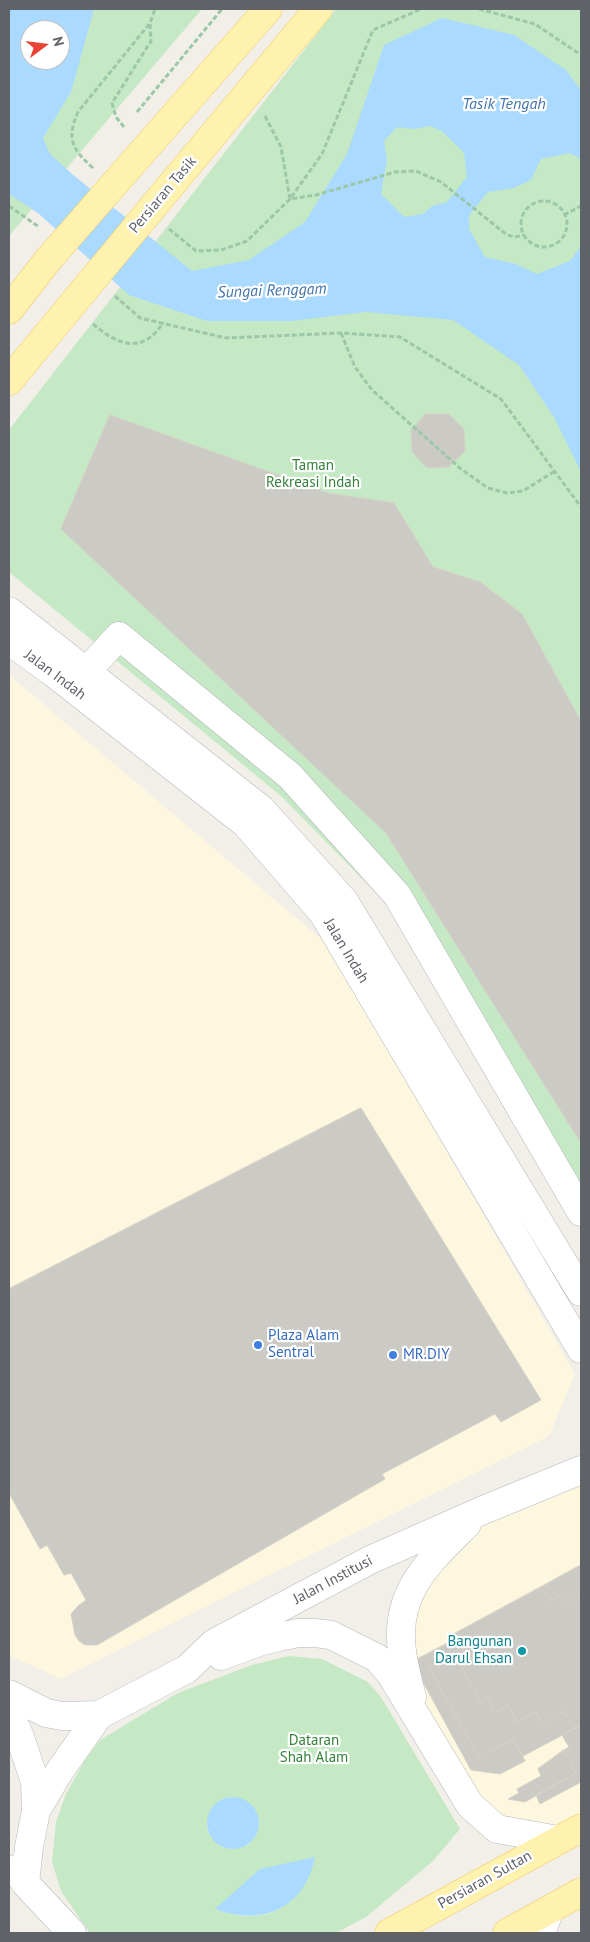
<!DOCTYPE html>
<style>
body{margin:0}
#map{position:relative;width:590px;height:1942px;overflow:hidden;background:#f1efe8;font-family:"PT Sans",sans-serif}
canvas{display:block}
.frame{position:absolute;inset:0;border:10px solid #5f6368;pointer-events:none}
.north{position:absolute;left:20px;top:20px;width:50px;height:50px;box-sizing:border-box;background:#fff;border:1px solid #bfc1c3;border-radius:50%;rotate:75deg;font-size:14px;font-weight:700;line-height:20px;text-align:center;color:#5f6368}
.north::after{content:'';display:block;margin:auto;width:18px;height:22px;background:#ea4335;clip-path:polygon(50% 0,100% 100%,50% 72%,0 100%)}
</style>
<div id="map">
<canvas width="590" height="1942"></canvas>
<div class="frame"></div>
<div class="north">N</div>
</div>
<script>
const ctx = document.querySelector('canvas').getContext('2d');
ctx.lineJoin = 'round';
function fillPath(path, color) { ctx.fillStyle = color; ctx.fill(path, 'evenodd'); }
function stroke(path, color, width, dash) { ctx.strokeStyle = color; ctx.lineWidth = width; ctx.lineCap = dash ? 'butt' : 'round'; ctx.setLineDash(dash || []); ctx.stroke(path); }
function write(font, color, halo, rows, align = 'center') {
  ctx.font = font + ' "PT Sans",sans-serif'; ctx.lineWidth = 4.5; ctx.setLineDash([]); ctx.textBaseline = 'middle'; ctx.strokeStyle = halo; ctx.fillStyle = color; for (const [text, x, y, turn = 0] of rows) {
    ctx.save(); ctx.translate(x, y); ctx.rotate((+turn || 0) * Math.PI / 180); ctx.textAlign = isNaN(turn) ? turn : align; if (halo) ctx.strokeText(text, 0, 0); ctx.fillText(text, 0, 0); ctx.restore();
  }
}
fillPath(new Path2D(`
 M 9,675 L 327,944 L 575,1374 L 549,1436 L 61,1679 L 9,1655 Z
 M 581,1470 L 581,1828 L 497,1829 L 416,1718 L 401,1619 L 481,1511 Z`), '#fef7e0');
fillPath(new Path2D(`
 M 9,9 L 202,9 L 9,236 ZM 30,30 L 60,30 L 60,60 L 30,60 Z
 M 336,9 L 581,9 L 581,1222 L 490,1064 L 385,902 L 281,796 L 9,572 L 9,430 Z
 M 289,1656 L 322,1659 L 368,1682 L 381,1697 L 460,1829 L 433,1861 L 366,1917 L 336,1933 L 90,1933 L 61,1891 L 52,1862 L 56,1822 L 66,1794 L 84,1762 L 100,1740 L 178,1693 L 252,1665 ZM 230,1797 C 259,1798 269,1827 247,1846 L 208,1832 C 205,1815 213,1801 230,1797 ZM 315,1857 C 303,1908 264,1928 215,1909 Z`), '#c5e8c5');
fillPath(new Path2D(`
 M 9,9 L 94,9 L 71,92 L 43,138 L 50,154 L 72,174 L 192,271 L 249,260 L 305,222 L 347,154 L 384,45 L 442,18 L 514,35 L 566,70 L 581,90 L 581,159 L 570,153 L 541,159 L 531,180 L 514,188 L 488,192 L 469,215 L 469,229 L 485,257 L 516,264 L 537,274 L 570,261 L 581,246 L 581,472 L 554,417 L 519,365 L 453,320 L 366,312 L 291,321 L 207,321 L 129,295 L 38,213 L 9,194 ZM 30,30 L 60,30 L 60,60 L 30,60 ZM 431,126 L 443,132 L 464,153 L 467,177 L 447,202 L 432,206 L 423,214 L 404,217 L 381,194 L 387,160 L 384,141 L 397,127 L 414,129 Z
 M207 1823a26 26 0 1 1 52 0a26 26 0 1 1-52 0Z
 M 315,1857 C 305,1908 263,1927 215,1909 L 260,1869 Z`), '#aadaff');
const building = new Path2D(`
 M 426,414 L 449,414 L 464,429 L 465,451 L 449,467 L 427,468 L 412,452 L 411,430 Z
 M 110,415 L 328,493 L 394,503 L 433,567 L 480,582 L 522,614 L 581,721 L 581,1143 L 386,833 L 61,529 Z
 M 361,1108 L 541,1400 L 501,1422 L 495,1414 L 382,1474 L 385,1479 L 97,1645 L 85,1645 L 79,1641 L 75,1635 L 71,1614 L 78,1606 L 86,1600 L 71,1573 L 64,1575 L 47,1545 L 40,1549 L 9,1493 L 9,1289 Z
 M 581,1565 L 581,1595 L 567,1603 L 562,1594 L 549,1601 L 541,1587 Z
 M 541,1587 L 549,1601 L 562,1594 L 567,1603 L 581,1595 L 581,1725 L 574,1729 L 564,1711 L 543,1723 L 536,1712 L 517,1722 L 508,1705 L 495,1713 L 488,1698 L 481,1703 L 462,1668 L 470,1663 L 454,1634 Z
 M 456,1638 L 470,1663 L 462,1668 L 481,1703 L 488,1698 L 495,1713 L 508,1705 L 517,1722 L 536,1712 L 543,1723 L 564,1711 L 574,1729 L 523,1756 L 513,1739 L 479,1758 L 429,1667 L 452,1654 L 446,1644 Z
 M 446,1644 L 452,1654 L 429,1667 L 479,1758 L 513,1739 L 525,1761 L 500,1774 L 471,1770 L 412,1662 Z
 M 581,1725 L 581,1782 L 540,1804 L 536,1795 L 576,1773 L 564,1750 L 569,1747 L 562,1735 Z
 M 564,1750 L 576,1773 L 525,1802 L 508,1799 L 519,1793 L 517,1789 L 541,1776 L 538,1769 Z`);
fillPath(building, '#cccac5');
stroke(building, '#d6d1c6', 1);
const minor = new Path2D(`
 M 9,611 L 261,809 L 344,901 L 581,1292
 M 9,641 L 51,671 L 246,824 L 323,913 L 581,1349
 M 86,672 L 119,636 L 290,776 L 397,895 L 581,1212
 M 221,1656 L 262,1641 L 279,1637 L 298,1633 L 315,1633 L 331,1635 L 377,1658 L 390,1673 L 470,1805 L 497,1829 L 558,1840
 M 9,1694 L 46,1713 L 62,1716 L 99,1715 L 187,1669 L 214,1643 L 370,1560 L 481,1511 L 581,1470
 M 412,1697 C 408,1681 404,1666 402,1651 C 394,1592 429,1562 467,1524
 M 9,1712 L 20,1737 L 35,1782 L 36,1811 L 29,1847 L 25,1883
 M 36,1811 L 59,1772 L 99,1715
 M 16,1869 L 25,1883 L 72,1933
 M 541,1933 L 550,1910`);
const major = new Path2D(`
 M 130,166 L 268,9
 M 162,196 L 318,9
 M 9,310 L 48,260
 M 9,381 L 80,295
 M 389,1933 L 581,1828
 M 507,1933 L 581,1892`);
stroke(minor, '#b5b8bc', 29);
stroke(major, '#f2c960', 29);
stroke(new Path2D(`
 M 479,9 L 535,24 L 581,55
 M 137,112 L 222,9
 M 265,116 L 281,147 L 290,199 L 316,195 L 395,172 L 416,171 L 441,182 L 507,235 L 515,237 L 524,235
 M 124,127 L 116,117 L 112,103 L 151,41 L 150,24
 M 93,168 C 72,149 66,139 78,112 L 150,23 L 155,9
 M521 224a23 23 0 1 1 46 0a23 23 0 1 1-46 0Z
 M 9,206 L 39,227
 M 564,215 L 581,206
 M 169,229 L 196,251 L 221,250 L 247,241 L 290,199 L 322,154 L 373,30 L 421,9
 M 115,296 L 140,318 L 226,338 L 341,333 L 400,337 L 501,399 L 581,507
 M 93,324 C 118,345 142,355 163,323
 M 341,333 L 355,367 L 372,390 L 461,469 L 488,488 L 507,493 L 523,491 L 555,471`), '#9cc7a9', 3, [5, 2.5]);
stroke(minor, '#fff', 28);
stroke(major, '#fff2af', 28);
const majorBridge = new Path2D(`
 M 48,260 L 130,166
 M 80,295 L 162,196`);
stroke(majorBridge, '#f2c960', 29, []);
stroke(majorBridge, '#fff2af', 28);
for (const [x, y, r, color] of [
 [258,1345,5,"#3f7fe0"],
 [393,1355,5,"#3f7fe0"],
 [522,1651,5,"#0f9aa8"]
]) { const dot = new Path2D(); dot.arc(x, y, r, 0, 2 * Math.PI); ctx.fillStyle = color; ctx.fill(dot); stroke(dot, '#fff', 2); }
write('15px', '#5f6368', '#fff', [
 ["Persiaran Tasik",163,195,-50],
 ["Jalan Indah",55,675,37],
 ["Jalan Indah",346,951,59],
 ["Jalan Institusi",333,1580,-28],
 ["Persiaran Sultan",485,1880,-29]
]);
write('15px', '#348238', '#fff', [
 ["Taman",313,466],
 ["Rekreasi Indah",313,483],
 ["Dataran",314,1741],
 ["Shah Alam",314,1758]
]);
write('15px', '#366cbe', '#fff', [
 ["Plaza Alam",268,1336],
 ["Sentral",268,1353],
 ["MR.DIY",403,1355]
], 'left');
write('15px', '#0d838f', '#fff', [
 ["Bangunan",512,1642],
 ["Darul Ehsan",512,1659]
], 'right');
write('italic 16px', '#4174aa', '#fff', [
 ["Tasik Tengah",504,104],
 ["Sungai Renggam",272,291,-2]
]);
</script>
